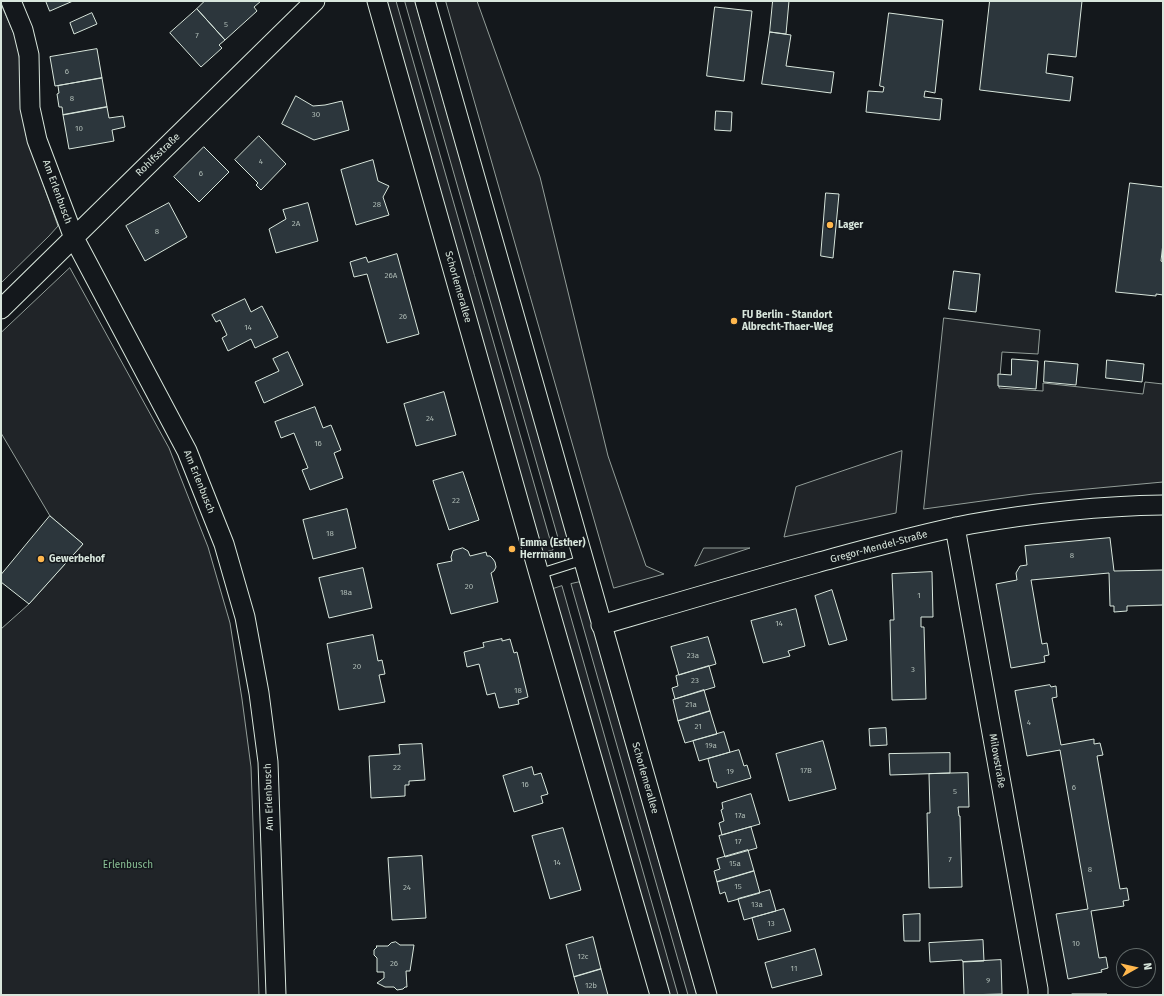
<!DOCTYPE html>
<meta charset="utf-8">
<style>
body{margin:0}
#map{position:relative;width:1164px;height:996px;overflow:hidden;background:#14181c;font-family:"Fira Sans",sans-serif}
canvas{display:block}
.frame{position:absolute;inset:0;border:2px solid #d8e6dc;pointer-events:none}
.north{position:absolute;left:1116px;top:948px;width:40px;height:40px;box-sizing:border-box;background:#14181c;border:1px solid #626a69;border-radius:50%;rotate:82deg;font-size:11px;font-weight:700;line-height:16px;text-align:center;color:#d8e6dc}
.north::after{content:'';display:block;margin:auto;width:14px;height:18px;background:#ffb74d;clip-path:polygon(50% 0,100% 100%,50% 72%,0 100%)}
</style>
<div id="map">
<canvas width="1164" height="996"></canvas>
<div class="frame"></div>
<div class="north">N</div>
</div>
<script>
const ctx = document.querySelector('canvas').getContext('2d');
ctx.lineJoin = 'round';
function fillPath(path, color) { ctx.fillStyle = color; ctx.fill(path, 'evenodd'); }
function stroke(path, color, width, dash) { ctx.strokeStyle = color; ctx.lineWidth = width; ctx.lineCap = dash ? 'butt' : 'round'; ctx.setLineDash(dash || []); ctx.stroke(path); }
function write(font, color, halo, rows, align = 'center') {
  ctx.font = font + ' "Fira Sans",sans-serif'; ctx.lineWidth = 3; ctx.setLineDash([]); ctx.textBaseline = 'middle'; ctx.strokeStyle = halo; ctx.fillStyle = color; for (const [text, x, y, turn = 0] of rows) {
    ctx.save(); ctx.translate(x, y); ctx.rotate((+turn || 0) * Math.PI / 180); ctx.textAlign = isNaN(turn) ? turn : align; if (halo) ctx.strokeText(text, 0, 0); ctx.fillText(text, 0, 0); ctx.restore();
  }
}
const green = new Path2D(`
 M 385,1 L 396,1 L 553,550 L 542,553 Z
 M 405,1 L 415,1 L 570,545 L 561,547 Z
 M 446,1 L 477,1 L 540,177 L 608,456 L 646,566 L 664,574 L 614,588 Z
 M 1,4 L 17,41 L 20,62 L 22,107 L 26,135 L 58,226 L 49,236 L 1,283 Z
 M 70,268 L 169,448 L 208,547 L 230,623 L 242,699 L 251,767 L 259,995 L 1,995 L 1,629 L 29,604 L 83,544 L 50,516 L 1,433 L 1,333 Z
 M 944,318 L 1040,330 L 1038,354 L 1002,352 L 999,388 L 1043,391 L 1043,383 L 1143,394 L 1145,382 L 1163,384 L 1163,482 L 1033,494 L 924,509 Z
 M 902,451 L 896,513 L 784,537 L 796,487 Z
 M 704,548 L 750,548 L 695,566 Z
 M 580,582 L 697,995 L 688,995 L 571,584 Z
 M 562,586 L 678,995 L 668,995 L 553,589 Z`);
fillPath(green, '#202428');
stroke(green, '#939e99', 1);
const building = new Path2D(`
 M 46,1 L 73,1 L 50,11 Z
 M 205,1 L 261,1 L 254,7 L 257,11 L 225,40 L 197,9 Z
 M 773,1 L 789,1 L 786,34 L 770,32 Z
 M 990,1 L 1082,1 L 1076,57 L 1048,54 L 1046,73 L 1073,77 L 1070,101 L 980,90 Z
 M 715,7 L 752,11 L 744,81 L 707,76 Z
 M 197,9 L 225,40 L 219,45 L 222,48 L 201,67 L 170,33 Z
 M 92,13 L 97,24 L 74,34 L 70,23 Z
 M 889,13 L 943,20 L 935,93 L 925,91 L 924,97 L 942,99 L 940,120 L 866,112 L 868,91 L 883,92 L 884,87 L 880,86 Z
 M 770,32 L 791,35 L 786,66 L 834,72 L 831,93 L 762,84 Z
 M 97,49 L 102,78 L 55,86 L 50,57 Z
 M 102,78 L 107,107 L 63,115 L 62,107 L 59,107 L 57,94 L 59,93 L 58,86 Z
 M 296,96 L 313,106 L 325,105 L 342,101 L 349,130 L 314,140 L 282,124 Z
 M 107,107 L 109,118 L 123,116 L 125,127 L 112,130 L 114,141 L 69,149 L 63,115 Z
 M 716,111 L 732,112 L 731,131 L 715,130 Z
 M 259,136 L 286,164 L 261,190 L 256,185 L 258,183 L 235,160 Z
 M 204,147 L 229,172 L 199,202 L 174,177 Z
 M 373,160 L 378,181 L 389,186 L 383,197 L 389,215 L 356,225 L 341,170 Z
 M 1130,183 L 1163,187 L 1163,243 L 1161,261 L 1163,262 L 1163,295 L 1156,294 L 1156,296 L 1116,292 Z
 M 826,193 L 839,194 L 833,258 L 821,256 Z
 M 169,203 L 187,237 L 145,261 L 126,226 Z
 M 308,203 L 318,241 L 276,253 L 269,229 L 286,219 L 283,210 Z
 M 397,254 L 419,334 L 387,343 L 367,274 L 354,277 L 350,262 L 366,257 L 368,262 Z
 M 954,271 L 980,274 L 976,312 L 949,309 Z
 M 245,299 L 251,312 L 262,306 L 278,337 L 255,348 L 251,339 L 228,351 L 222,338 L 227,335 L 220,320 L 216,322 L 212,315 Z
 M 288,352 L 303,385 L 264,403 L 255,382 L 279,371 L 273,359 Z
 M 1012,359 L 1038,361 L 1036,389 L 998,386 L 998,374 L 1011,375 Z
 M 1107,360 L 1144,364 L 1142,382 L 1106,378 Z
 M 1045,361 L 1078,364 L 1076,385 L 1044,382 Z
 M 444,392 L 456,435 L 416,446 L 404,404 Z
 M 315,407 L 323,428 L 331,425 L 341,450 L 334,453 L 343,478 L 310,490 L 302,470 L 308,468 L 294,433 L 281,438 L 275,422 Z
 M 463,472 L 479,520 L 449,530 L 433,481 Z
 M 347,509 L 356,548 L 313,559 L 303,520 Z
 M 50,516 L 83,544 L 29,604 L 1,582 L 1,575 Z
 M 1110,538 L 1114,571 L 1163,570 L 1163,605 L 1127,606 L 1127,611 L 1114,612 L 1114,606 L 1110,606 L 1109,573 L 1031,580 L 1042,644 L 1047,643 L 1049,655 L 1044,656 L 1045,662 L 1011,668 L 996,584 L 1017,580 L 1016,573 L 1020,566 L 1027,565 L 1025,546 Z
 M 463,548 L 468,551 L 470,556 L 486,552 L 487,556 L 490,556 L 493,559 L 495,562 L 496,567 L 494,571 L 491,573 L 498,602 L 451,614 L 437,564 L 452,561 L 451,557 L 453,551 Z
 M 363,568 L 372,608 L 329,618 L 319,578 Z
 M 932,572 L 933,617 L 921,617 L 921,627 L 924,627 L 926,699 L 892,700 L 890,620 L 894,620 L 892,574 Z
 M 832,590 L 847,640 L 829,645 L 815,596 Z
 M 796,609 L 805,646 L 788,651 L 790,656 L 763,663 L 751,621 Z
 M 373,635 L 378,661 L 382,660 L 385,674 L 379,675 L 385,702 L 339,710 L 327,644 Z
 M 708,637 L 716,664 L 679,675 L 671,647 Z
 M 502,639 L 502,641 L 510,639 L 514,653 L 517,652 L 528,697 L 518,700 L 519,704 L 499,708 L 495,693 L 487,695 L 479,664 L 467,667 L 464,652 L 484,647 L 483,643 Z
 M 709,666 L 715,687 L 675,699 L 672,688 L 678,686 L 676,676 Z
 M 1050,685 L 1051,687 L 1056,686 L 1057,697 L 1052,698 L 1061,745 L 1094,739 L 1094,744 L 1100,743 L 1103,755 L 1097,756 L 1120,889 L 1127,888 L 1129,900 L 1123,901 L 1124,906 L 1091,911 L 1099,958 L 1106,957 L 1108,968 L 1101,970 L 1102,972 L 1068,979 L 1056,914 L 1088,909 L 1060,750 L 1027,756 L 1015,691 Z
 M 704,690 L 710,711 L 678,721 L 673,700 Z
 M 710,711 L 717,734 L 685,743 L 678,721 Z
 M 886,728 L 887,745 L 870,746 L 869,729 Z
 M 724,732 L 730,752 L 699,761 L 693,741 Z
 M 823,741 L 836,789 L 789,801 L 776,754 Z
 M 422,744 L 425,780 L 409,781 L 409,785 L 405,785 L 405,796 L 371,798 L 369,756 L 400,754 L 399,745 Z
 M 739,750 L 744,766 L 747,765 L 751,778 L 717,788 L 716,782 L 714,782 L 708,759 Z
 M 950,753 L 950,773 L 890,775 L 889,754 Z
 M 532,767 L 534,775 L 541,773 L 548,794 L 541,796 L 543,803 L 514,812 L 503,776 Z
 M 968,773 L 969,807 L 958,807 L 959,816 L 960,816 L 962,887 L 929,888 L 927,813 L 930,813 L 929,774 Z
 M 751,794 L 760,824 L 722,835 L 719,823 L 724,821 L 721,810 L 723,809 L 722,803 Z
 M 751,827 L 757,848 L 725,857 L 719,836 Z
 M 563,828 L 581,890 L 550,899 L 532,836 Z
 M 748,850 L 754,871 L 717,882 L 714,871 L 720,869 L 717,859 Z
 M 422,856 L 426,918 L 392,920 L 388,858 Z
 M 754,871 L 760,893 L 728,902 L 725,892 L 720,894 L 717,882 Z
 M 770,890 L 776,911 L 744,920 L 738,899 Z
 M 784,909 L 791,931 L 758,940 L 752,918 Z
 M 920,914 L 920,941 L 904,941 L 903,915 Z
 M 593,937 L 601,969 L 574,977 L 566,945 Z
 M 983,940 L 984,961 L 963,962 L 962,960 L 930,962 L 929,943 Z
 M 396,942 L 400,945 L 414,945 L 410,971 L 406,971 L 407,987 L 405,987 L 403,989 L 397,990 L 394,987 L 385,987 L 377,983 L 384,978 L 384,972 L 377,972 L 377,958 L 374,955 L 374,950 L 377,947 L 376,946 L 388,946 L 391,943 Z
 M 815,949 L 822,975 L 772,988 L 765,963 Z
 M 1001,960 L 1002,994 L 964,995 L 963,962 Z
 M 601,969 L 608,995 L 579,995 L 574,977 Z
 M 1072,994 L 1107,994 L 1106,995 L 1072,995 Z`);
fillPath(building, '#2c363c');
stroke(building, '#d8e6dc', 1);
const service = new Path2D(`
 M 539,574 L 583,560`);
const minor = new Path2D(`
 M 11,1 L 23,30 L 29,55 L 30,108 L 37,140 L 74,238 L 187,451 L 224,544 L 245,617 L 259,693 L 268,762 L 276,995
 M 377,1 L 539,574 L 660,995
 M 425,1 L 707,995
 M 1,309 L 315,1
 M 955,527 L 1038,989 L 1038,995
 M 601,625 C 673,604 744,583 816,563 C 867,549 919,534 971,524 C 1034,513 1099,506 1163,505`);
stroke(service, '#d8e6dc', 11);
stroke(minor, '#d8e6dc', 21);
stroke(service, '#14181c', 9);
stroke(minor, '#14181c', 19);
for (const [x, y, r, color] of [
 [830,225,4,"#ffb74d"],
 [734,321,4,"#ffb74d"],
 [512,549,4,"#ffb74d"],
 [41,559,4,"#ffb74d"]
]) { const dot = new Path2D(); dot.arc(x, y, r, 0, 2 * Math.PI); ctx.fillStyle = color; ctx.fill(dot); stroke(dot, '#14181c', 1.5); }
write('8px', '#adbab4', null, [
 ["5",226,25],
 ["7",197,36],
 ["6",67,72],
 ["8",72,99],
 ["30",316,115],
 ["10",79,129],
 ["4",261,162],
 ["6",201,174],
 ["28",377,205],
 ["2A",296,224],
 ["8",157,232],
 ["26A",391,276],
 ["26",403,317],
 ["14",248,328],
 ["24",430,419],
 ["16",318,444],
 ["22",456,501],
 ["18",330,534],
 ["8",1072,556],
 ["20",469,587],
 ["18a",346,593],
 ["1",919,596],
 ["14",779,624],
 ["23a",693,656],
 ["20",357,667],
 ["3",913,670],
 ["23",695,681],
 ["18",518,691],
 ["21a",691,705],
 ["4",1029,723],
 ["21",698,727],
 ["19a",711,746],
 ["22",397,768],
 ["17B",806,771],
 ["19",730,772],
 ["16",525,785],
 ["6",1074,788],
 ["5",955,792],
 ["17a",740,816],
 ["17",738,842],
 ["7",950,860],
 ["14",557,863],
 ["15a",735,864],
 ["8",1090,870],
 ["15",738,887],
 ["24",407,888],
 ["13a",757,905],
 ["13",771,924],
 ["10",1076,944],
 ["12c",583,957],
 ["26",394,964],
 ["11",794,969],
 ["9",988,981],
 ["12b",591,986]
]);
write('10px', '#d8e6dc', '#14181c', [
 ["Rohlfsstraße",158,155,-44],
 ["Am Erlenbusch",57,192,70],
 ["Schorlemerallee",458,287,74],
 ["Am Erlenbusch",199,482,68],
 ["Gregor-Mendel-Straße",879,547,-15],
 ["Milowstraße",997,761,80],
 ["Schorlemerallee",645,778,74],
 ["Am Erlenbusch",269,797,-92]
]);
write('bold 10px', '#d8e6dc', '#14181c', [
 ["Lager",838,225],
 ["FU Berlin - Standort",742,315],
 ["Albrecht-Thaer-Weg",742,327],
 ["Emma (Esther)",520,543],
 ["Herrmann",520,555],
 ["Gewerbehof",49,559]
], 'left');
write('10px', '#8ac095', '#14181c', [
 ["Erlenbusch",128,865]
]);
</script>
